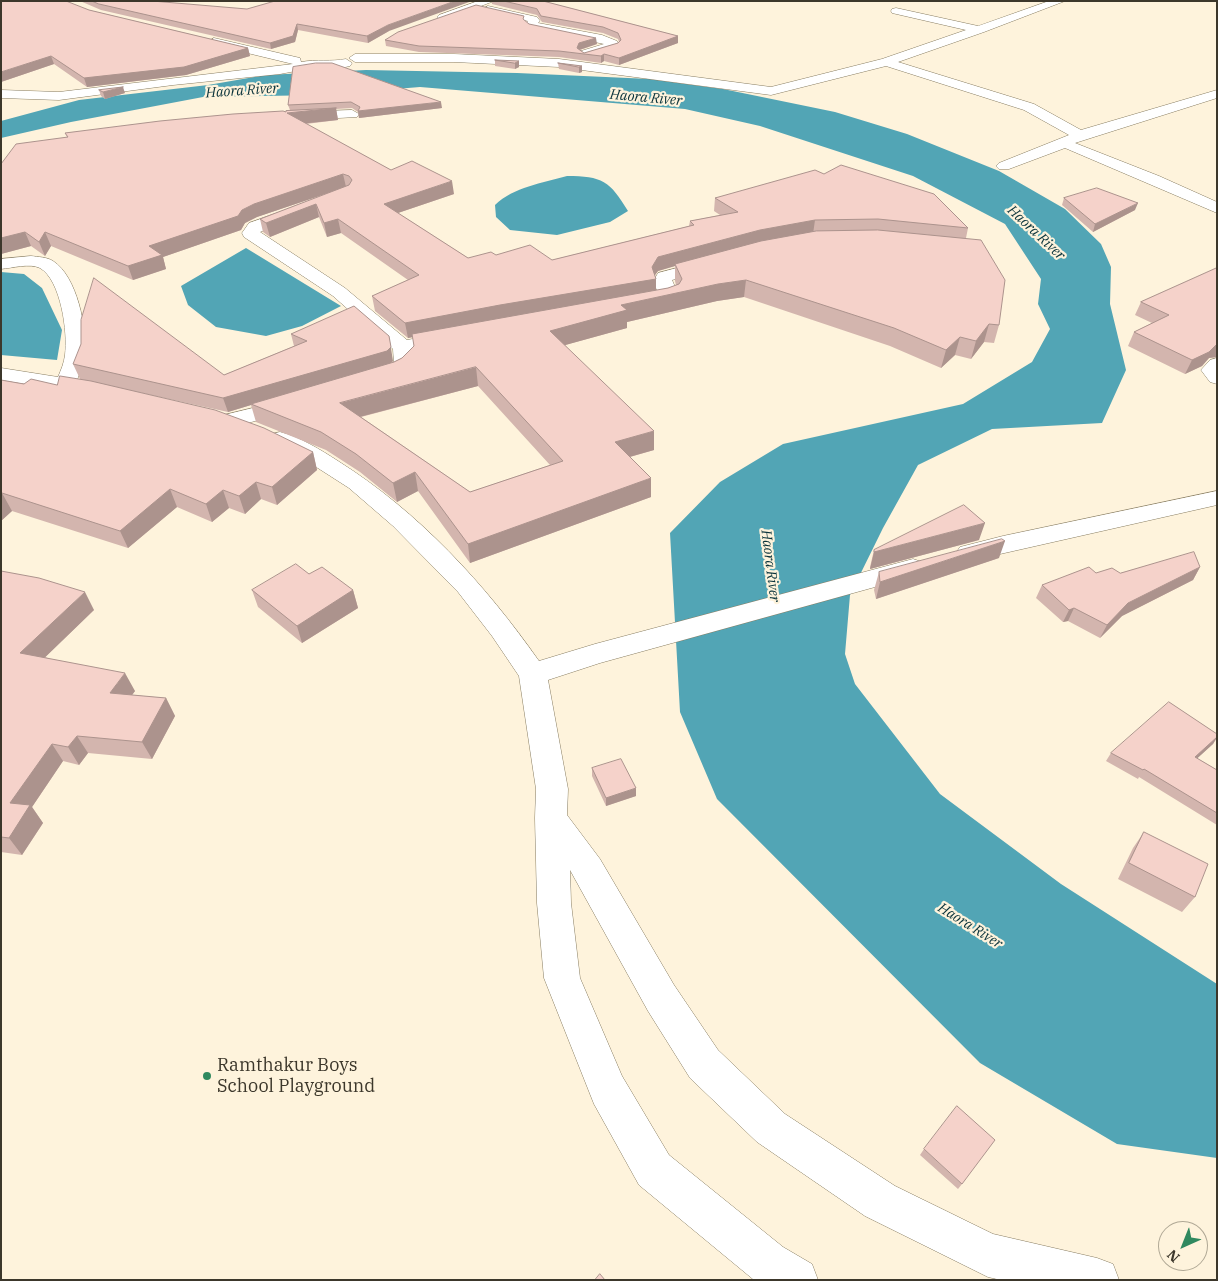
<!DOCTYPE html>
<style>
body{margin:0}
#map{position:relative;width:1218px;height:1281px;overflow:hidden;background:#fef3dc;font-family:"IBM Plex Serif",serif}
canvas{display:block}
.frame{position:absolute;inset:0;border:2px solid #3c372b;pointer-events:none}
.north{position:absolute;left:1158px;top:1221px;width:50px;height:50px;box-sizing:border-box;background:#fef3dc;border:1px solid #b0a895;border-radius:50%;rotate:224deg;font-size:14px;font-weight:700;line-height:20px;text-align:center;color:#3c372b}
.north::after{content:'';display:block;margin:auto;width:18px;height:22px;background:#30895f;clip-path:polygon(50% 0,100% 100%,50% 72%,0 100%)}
</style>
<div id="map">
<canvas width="1218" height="1281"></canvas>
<div class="frame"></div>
<div class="north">N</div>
</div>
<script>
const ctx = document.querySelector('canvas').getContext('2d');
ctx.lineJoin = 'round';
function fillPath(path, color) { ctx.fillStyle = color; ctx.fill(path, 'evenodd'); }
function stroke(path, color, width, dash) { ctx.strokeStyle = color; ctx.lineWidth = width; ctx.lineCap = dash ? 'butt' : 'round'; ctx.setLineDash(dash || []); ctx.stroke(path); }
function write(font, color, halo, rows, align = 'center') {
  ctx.font = font + ' "IBM Plex Serif",serif'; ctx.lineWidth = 4.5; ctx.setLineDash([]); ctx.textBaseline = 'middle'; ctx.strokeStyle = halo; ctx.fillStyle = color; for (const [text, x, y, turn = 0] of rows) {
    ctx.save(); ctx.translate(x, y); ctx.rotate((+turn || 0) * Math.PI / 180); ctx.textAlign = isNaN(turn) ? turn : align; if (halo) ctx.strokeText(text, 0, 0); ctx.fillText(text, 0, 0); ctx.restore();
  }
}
fillPath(new Path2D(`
 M 366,70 L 517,73 L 650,79 L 723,89 L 835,112 L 907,134 L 999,171 L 1065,209 L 1101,244 L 1111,267 L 1110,304 L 1126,370 L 1102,423 L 992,429 L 918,465 L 883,528 L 850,595 L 845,654 L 855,684 L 940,794 L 1061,884 L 1217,984 L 1217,1158 L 1117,1144 L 980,1063 L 717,799 L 680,712 L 670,533 L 720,482 L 783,444 L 963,404 L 1032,362 L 1050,329 L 1038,304 L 1041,279 L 1005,224 L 913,176 L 760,126 L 685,109 L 420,87 L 323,95 L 203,97 L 71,122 L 1,138 L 1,121 L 79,100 L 208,85 L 266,75 Z
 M 567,176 C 602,176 610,181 628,211 L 610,222 L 557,235 L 510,230 L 496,217 L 495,205 C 514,187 542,183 567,176 Z
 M 246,248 L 341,306 L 302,326 L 266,336 L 216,327 L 188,305 L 181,286 Z
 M 1,272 L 24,274 L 42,288 L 62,330 L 57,360 L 1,355 Z`), '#52a5b5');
const minor = new Path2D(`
 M 478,1 L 494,1 L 447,19 L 439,19 L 437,17 L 439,15 Z
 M 1049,1 L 1065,1 L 984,32 L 898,62 L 1034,104 L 1081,130 L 1217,90 L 1217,98 L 1075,143 L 1159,176 L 1217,202 L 1217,213 L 1065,148 L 1009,169 L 999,169 L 996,166 L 999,163 L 1069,135 L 1024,110 L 886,66 L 771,95 L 559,67 L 454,62 L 355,62 L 349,58 L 355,54 L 454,54 L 559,59 L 771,87 L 882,59 L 966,30 L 892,13 L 891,11 L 892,9 L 896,8 L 978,26 Z
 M 488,6 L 537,17 L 540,21 L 538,23 L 602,35 L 617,41 L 619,45 L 617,48 L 585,58 L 581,57 L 579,54 L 581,51 L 604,44 L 530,28 L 525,24 L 528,21 L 484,11 L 483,9 Z
 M 214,38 L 300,58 L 301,62 C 317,59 331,62 346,59 L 352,63 L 350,66 L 336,69 L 317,67 L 280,74 L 173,85 L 59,100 L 1,98 L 1,90 L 59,92 L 293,64 L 210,44 L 208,42 Z
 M 352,110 L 359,114 L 357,117 L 301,120 L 294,116 L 301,112 Z
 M 295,207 L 301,209 L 303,212 L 301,215 L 260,232 L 345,288 L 407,340 L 451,332 L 458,334 L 461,338 L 458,342 L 413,351 L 414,364 L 411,368 L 404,370 L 397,368 L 394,364 L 393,349 L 333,296 L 244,237 L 242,233 L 249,223 Z
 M 31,256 C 38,257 47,257 53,261 C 77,276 87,328 85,354 C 84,363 80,372 77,380 L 100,385 L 103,389 L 100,393 L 93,395 L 1,380 L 1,368 L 58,377 C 61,370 64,363 65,355 C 68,333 61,280 40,268 C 30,263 12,268 1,269 L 1,259 Z
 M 711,259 L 717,260 L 720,264 L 717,268 L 672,280 L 679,296 L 677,300 L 643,309 L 636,307 L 634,303 L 636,299 L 659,294 L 653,282 L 658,273 Z
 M 1217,358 L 1217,384 L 1210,382 L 1201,370 L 1210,360 Z
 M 290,399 L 298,400 L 301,405 L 298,410 L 228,428 L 220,426 L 217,421 L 220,416 Z
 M 280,432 C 300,437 321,450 338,461 C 419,512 485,584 539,661 L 595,644 L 913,559 L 922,562 L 926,568 L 922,574 L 600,663 L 548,680 L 568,789 L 567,815 L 600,859 L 674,985 L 718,1050 L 785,1114 L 895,1186 L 993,1234 L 1097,1258 L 1113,1264 L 1119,1280 L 1001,1280 L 988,1277 L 865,1216 L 757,1142 L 690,1078 L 648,1011 L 570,870 L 571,903 L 580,978 L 622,1076 L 669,1155 L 783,1247 L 812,1264 L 818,1280 L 754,1280 L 639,1185 L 594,1104 L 544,978 L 537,903 L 535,818 L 536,789 L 519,676 L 492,636 L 458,592 L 393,526 L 349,488 L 310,463 L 272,444 L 269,439 L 272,434 Z
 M 1217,491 L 1217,505 L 969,561 L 960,559 L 956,553 L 960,547 L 1003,536 Z`);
stroke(minor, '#887d62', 1);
fillPath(minor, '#fff');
fillPath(new Path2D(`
 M 80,1 L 152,1 L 389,31 L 368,43 L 298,30 L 295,42 L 271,49 L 101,10 Z
 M 492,1 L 543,1 L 678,36 L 678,43 L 619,65 L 604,61 L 601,63 L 559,57 L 419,52 L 386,46 L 385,40 L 524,20 L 529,24 L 597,44 L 580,50 L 584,53 L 618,43 L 619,42 L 618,39 L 603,33 L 542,22 L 537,15 L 492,4 Z
 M 89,10 L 248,48 L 250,56 L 186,75 L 87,87 L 54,64 L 1,82 Z
 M 495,60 L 519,61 L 519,67 L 515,69 L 495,66 Z
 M 558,63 L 582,66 L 582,72 L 579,73 L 559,69 Z
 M 293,67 L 442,108 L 359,118 L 358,112 L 352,108 L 336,109 L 338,120 L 306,124 L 391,170 L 454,194 L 398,213 L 468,258 L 496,255 L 552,260 L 689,226 L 690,221 L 720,215 L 714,211 L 715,198 L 824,174 L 968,228 L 966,238 L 999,325 L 994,343 L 984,342 L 971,359 L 955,355 L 941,368 L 890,346 L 744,297 L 717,301 L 627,322 L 627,328 L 565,345 L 654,450 L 630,457 L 651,497 L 470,563 L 418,491 L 397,502 L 360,472 L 326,450 L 256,422 L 251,405 L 228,412 L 137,392 L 313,452 L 317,470 L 277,505 L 261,499 L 245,514 L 229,508 L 212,522 L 177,507 L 128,548 L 12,511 L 1,521 L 1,380 L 24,384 L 57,385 L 80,379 L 73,364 L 224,375 L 294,346 L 291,334 L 393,361 L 391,363 L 402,358 L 414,346 L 413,337 L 408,338 L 375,311 L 372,296 L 408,280 L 341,233 L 327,237 L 319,217 L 270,237 L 263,232 L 260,219 L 334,191 L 257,217 L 245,223 L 241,230 L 163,257 L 166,269 L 133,280 L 51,246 L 45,256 L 31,246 L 1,254 L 1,164 L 67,137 L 65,133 L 286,112 L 290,110 L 288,105 ZM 675,266 L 675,281 L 676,285 L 668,288 L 656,291 L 655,275 L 658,271 ZM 478,386 L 550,465 L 470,492 L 361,417 Z
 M 99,90 L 125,93 L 105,99 L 101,96 Z
 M 1064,198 L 1135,210 L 1093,232 L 1062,205 Z
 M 1217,268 L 1217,357 L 1209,358 L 1202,366 L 1185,374 L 1128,346 L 1134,332 L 1152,323 L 1135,315 L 1141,302 Z
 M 979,540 L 870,569 L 870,567 L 874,550 Z
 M 999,558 L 876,599 L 874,590 L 879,572 Z
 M 1200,567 L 1193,580 L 1122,616 L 1100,638 L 1068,621 L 1063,622 L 1036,598 L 1042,585 L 1096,573 L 1120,573 Z
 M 1,571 L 94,610 L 45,657 L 135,691 L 132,695 L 166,698 L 175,716 L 152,759 L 88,753 L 79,765 L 63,761 L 32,807 L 43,823 L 22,855 L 1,852 Z
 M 309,574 L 353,590 L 358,608 L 302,643 L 258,607 L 252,590 Z
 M 1217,734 L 1217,738 L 1213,744 L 1197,758 L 1217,770 L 1217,825 L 1139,777 L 1138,779 L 1106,761 L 1111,753 Z
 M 592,768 L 636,796 L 606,806 L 592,776 Z
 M 1144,832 L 1195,897 L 1182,912 L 1118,879 L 1133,848 Z
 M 924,1149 L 962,1184 L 958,1189 L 920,1155 Z`), '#d3b5ae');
fillPath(new Path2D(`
 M 455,1 L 472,1 L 389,31 L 368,43 L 367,36 L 388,25 Z
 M 297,24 L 298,30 L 295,42 L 271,49 L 270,43 Z
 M 678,36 L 678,43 L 619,65 L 619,58 Z
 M 596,38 L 597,44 L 579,50 L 577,48 L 579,43 Z
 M 248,48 L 250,56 L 186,75 L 87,87 L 84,78 Z
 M 604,54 L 604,61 L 601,63 L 601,56 Z
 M 51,56 L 54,64 L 1,82 L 1,72 Z
 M 519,61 L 519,67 L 515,69 L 515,63 Z
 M 582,66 L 582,72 L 579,73 L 579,67 Z
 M 123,87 L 125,93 L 105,99 L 103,92 Z
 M 441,102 L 442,108 L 359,118 L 358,111 Z
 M 336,108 L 338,120 L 290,125 L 287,113 Z
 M 343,174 L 346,187 L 257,217 L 245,223 L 241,230 L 163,257 L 166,269 L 133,280 L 128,266 L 149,246 L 242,210 L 254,204 Z
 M 452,181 L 454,194 L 386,217 L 384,204 Z
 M 1138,203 L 1135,210 L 1093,232 L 1095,224 Z
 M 316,204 L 319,217 L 270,237 L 266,223 Z
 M 338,219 L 341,233 L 327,237 L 324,223 Z
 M 815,220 L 813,234 L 675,264 L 675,266 L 658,271 L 652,279 L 656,279 L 656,293 L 502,319 L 408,338 L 405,323 L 652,267 L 658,257 L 760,230 Z
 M 25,232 L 31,246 L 1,254 L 1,238 Z
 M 45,232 L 51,246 L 45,256 L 39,242 Z
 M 746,280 L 744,297 L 717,301 L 627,322 L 627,328 L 551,349 L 550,331 L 621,305 L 718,284 Z
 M 989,324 L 984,342 L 971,359 L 976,341 Z
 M 389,336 L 393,361 L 389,365 L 251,404 L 251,405 L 228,412 L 223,398 Z
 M 960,337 L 955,355 L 941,368 L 946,350 Z
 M 1217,344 L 1217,357 L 1209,358 L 1202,366 L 1185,374 L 1192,360 Z
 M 476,367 L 478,386 L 344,421 L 340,403 Z
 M 654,431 L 654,450 L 615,461 L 615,442 Z
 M 313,452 L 317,470 L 277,505 L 272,487 Z
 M 415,472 L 418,491 L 397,502 L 393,483 Z
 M 651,478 L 651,497 L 470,563 L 468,544 Z
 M 256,482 L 261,499 L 245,514 L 239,496 Z
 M 170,489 L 177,507 L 128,548 L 120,531 Z
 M 223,490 L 229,508 L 212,522 L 206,504 Z
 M 2,493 L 12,511 L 1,521 L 1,494 Z
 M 985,523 L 979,540 L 870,569 L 874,552 Z
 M 1005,541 L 999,558 L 876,599 L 880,582 Z
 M 1200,567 L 1193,580 L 1122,616 L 1100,638 L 1107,625 L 1128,603 Z
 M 353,590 L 358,608 L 302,643 L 297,626 Z
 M 85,592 L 94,610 L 31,671 L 20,653 Z
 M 1074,608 L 1068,621 L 1063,622 L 1069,610 Z
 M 125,673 L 135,691 L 120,711 L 110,693 Z
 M 166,698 L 175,716 L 152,759 L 142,742 Z
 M 77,736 L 88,753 L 79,765 L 68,747 Z
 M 1217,737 L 1213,744 L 1190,765 L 1195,757 Z
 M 52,744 L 63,761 L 32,807 L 43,823 L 22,855 L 9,838 L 10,803 Z
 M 636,788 L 636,796 L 606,806 L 606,798 Z`), '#ac938d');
const building = new Path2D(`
 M 1,1 L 66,1 L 89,10 L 248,48 L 184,67 L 84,78 L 51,56 L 1,72 Z
 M 92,1 L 152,1 L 247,9 L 275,1 L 455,1 L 388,25 L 367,36 L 297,24 L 293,36 L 270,43 L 99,4 Z
 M 504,1 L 543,1 L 678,36 L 619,58 L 604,54 L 601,56 L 559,51 L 419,46 L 385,40 L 398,32 L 476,5 L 524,16 L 523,19 L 529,24 L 596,38 L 579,43 L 577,48 L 584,53 L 618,43 L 621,40 L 618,33 L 603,27 L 541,16 L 537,9 Z
 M 495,60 L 519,61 L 515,63 Z
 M 316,63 L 332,63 L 441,102 L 358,111 L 360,107 L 351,102 L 288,105 L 293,67 Z
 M 558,63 L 582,66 L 579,67 Z
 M 123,87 L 103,92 L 99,90 Z
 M 336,108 L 287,113 L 391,170 L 412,161 L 452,181 L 384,204 L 468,258 L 491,252 L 496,255 L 530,245 L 552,260 L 694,225 L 690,221 L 738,212 L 715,198 L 815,170 L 824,174 L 841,165 L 934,194 L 968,228 L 878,219 L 815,220 L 760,230 L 658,257 L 652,267 L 656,279 L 500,305 L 405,323 L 372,296 L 419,275 L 338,219 L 324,223 L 316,204 L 266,223 L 260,219 L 349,185 L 352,180 L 349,176 L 343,174 L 254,204 L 242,210 L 238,216 L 149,246 L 162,255 L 128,266 L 45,232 L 39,242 L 25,232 L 1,238 L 1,164 L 16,144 L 68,137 L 65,133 L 160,121 L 233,114 L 283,111 L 286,112 L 286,111 Z
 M 1097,188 L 1138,203 L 1095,224 L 1064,198 Z
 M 878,230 L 981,240 L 1005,280 L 999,325 L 989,324 L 976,341 L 960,337 L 946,350 L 894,328 L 746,280 L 718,284 L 621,305 L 627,310 L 550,331 L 654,431 L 615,442 L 651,478 L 468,544 L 415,472 L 393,483 L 356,454 L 321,432 L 251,404 L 394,362 L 402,358 L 414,346 L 412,334 L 668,288 L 679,284 L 682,279 L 675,264 L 761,241 L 816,231 ZM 476,367 L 563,461 L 470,492 L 340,403 Z
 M 1217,268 L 1217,344 L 1209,352 L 1192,360 L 1134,332 L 1169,315 L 1141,302 Z
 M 94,278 L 224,375 L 307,341 L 291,334 L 354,306 L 389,336 L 391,347 L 387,351 L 223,398 L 73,364 L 81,344 L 81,320 Z
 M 60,376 L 91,381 L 215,410 L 264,428 L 313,452 L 272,487 L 256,482 L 239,496 L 223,490 L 206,504 L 170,489 L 120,531 L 2,493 L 1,494 L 1,380 L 24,384 L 31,379 L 57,385 Z
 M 964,505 L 985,523 L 874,552 L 874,550 Z
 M 1002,539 L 1005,541 L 880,582 L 879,572 Z
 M 1194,552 L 1200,567 L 1128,603 L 1107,625 L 1074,608 L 1069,610 L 1042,585 L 1089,567 L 1096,573 L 1112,568 L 1120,573 Z
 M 296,564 L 309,574 L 322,567 L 353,590 L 297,626 L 252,590 Z
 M 1,571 L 39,578 L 85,592 L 20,653 L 125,673 L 110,693 L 166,698 L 142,742 L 77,736 L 68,747 L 52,744 L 10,803 L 30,805 L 9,838 L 1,837 Z
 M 1169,702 L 1217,734 L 1217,737 L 1195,757 L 1217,770 L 1217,813 L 1144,769 L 1143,770 L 1111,753 Z
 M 621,759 L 636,788 L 606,798 L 592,768 Z
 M 1144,832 L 1208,864 L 1195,897 L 1129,863 Z
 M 957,1106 L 995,1140 L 962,1184 L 924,1149 Z
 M 600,1274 L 605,1280 L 595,1280 Z`);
fillPath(building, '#f5d2ca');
stroke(building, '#ac938d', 1);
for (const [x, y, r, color] of [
 [207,1076,5,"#30895f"]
]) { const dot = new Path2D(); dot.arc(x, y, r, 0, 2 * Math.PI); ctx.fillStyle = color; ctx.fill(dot); stroke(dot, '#fef3dc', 2); }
write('italic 14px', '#09323a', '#fef3dc', [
 ["Haora River",242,91,-4],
 ["Haora River",646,98,5],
 ["Haora River",1036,233,43],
 ["Haora River",770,566,83],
 ["Haora River",970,926,32]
]);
write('18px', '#3c372b', '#fef3dc', [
 ["Ramthakur Boys",217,1066],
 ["School Playground",217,1087]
], 'left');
</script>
